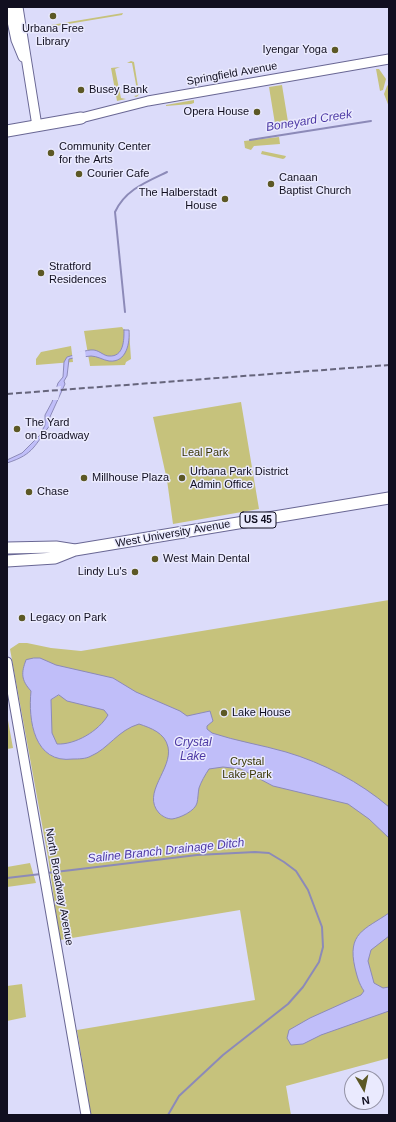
<!DOCTYPE html>
<style>
body{margin:0}
#map{position:relative;width:396px;height:1122px;overflow:hidden;background:#dcdcfa;font-family:Arial,sans-serif}
canvas{display:block}
.frame{position:absolute;inset:0;border:8px solid #110f20;pointer-events:none}
.north{position:absolute;left:344px;top:1070px;width:40px;height:40px;box-sizing:border-box;background:#eaeafe;border:1px solid #9392a5;border-radius:50%;rotate:171deg;font-size:11px;font-weight:700;line-height:16px;text-align:center;color:#110f20}
.north::after{content:'';display:block;margin:auto;width:14px;height:18px;background:#5c5825;clip-path:polygon(50% 0,100% 100%,50% 72%,0 100%)}
</style>
<div id="map">
<canvas width="396" height="1122"></canvas>
<div class="frame"></div>
<div class="north">N</div>
</div>
<script>
const ctx = document.querySelector('canvas').getContext('2d');
ctx.lineJoin = 'round';
function fillPath(path, color) { ctx.fillStyle = color; ctx.fill(path, 'evenodd'); }
function stroke(path, color, width, dash) { ctx.strokeStyle = color; ctx.lineWidth = width; ctx.lineCap = dash ? 'butt' : 'round'; ctx.setLineDash(dash || []); ctx.stroke(path); }
function write(font, color, halo, rows, align = 'center') {
  ctx.font = font + ' Arial,sans-serif'; ctx.lineWidth = 3; ctx.setLineDash([]); ctx.textBaseline = 'middle'; ctx.strokeStyle = halo; ctx.fillStyle = color; for (const [text, x, y, turn = 0] of rows) {
    ctx.save(); ctx.translate(x, y); ctx.rotate((+turn || 0) * Math.PI / 180); ctx.textAlign = isNaN(turn) ? turn : align; if (halo) ctx.strokeText(text, 0, 0); ctx.fillText(text, 0, 0); ctx.restore();
  }
}
fillPath(new Path2D(`
 M 123,13 L 122,15 L 32,30 L 33,28 Z
 M 131,61 L 134,62 L 139,93 L 138,96 L 136,97 L 134,96 L 138,95 L 132,63 L 127,63 Z
 M 120,67 L 115,69 L 121,98 L 126,99 L 117,101 L 111,68 Z
 M 376,69 L 379,69 L 386,79 L 383,90 L 380,91 Z
 M 282,85 L 289,128 L 276,130 L 269,87 Z
 M 388,85 L 389,88 L 389,107 L 384,94 L 387,86 Z
 M 194,100 L 194,103 L 191,104 L 166,106 L 166,105 Z
 M 279,137 L 280,144 L 254,146 L 251,150 L 245,148 L 244,141 Z
 M 262,151 L 286,156 L 285,158 L 283,159 L 261,154 Z
 M 122,327 L 124,330 L 129,330 L 131,359 L 126,362 L 125,365 L 90,366 L 84,331 Z
 M 71,346 L 73,362 L 36,365 L 36,359 L 41,352 Z
 M 241,402 L 259,509 L 173,524 L 167,480 L 153,417 Z
 M 389,600 L 389,1058 L 286,1086 L 291,1115 L 91,1115 L 77,1030 L 255,1000 L 240,910 L 60,940 L 48,857 L 10,649 L 19,643 L 27,643 L 51,648 L 81,651 Z
 M 7,715 L 13,748 L 7,749 Z
 M 30,863 L 36,883 L 7,887 L 7,867 Z
 M 22,984 L 26,1017 L 7,1021 L 7,986 Z`), '#c6c27c');
const water = new Path2D(`
 M 124,330 L 129,330 C 130,342 127,363 109,361 C 103,360 97,356 91,356 C 84,357 76,357 69,359 L 67,376 L 64,381 L 65,384 L 49,419 L 51,424 C 34,445 35,454 7,463 L 7,460 L 22,453 L 40,435 L 45,425 L 45,415 L 52,402 L 58,383 L 63,377 L 64,362 L 67,357 C 75,355 86,349 94,350 C 100,351 104,356 109,356 C 124,357 124,340 124,330 Z
 M 34,658 L 40,658 L 56,665 L 113,678 L 136,692 L 180,711 L 187,716 L 210,711 L 213,721 L 207,726 L 207,729 L 212,733 C 236,741 262,745 286,752 C 323,763 360,782 389,807 L 389,838 L 369,819 L 348,804 L 273,786 L 241,769 L 223,767 L 209,769 C 205,775 201,782 199,788 C 198,793 198,799 197,803 C 195,811 180,818 172,819 C 167,819 162,816 159,813 C 141,793 173,769 168,747 C 165,733 151,728 139,724 C 118,730 108,749 91,756 C 86,759 78,759 73,759 C 34,764 28,720 31,691 C 21,680 21,673 26,660 ZM 59,695 L 67,701 L 104,710 L 108,715 C 99,731 75,745 57,744 L 52,733 L 51,700 Z
 M 389,913 L 389,936 L 371,950 L 368,961 L 374,983 L 383,988 L 389,987 L 389,1011 L 321,1035 L 303,1044 L 291,1045 L 287,1038 L 289,1030 L 310,1018 L 361,995 L 364,991 C 359,984 357,976 355,968 C 347,933 364,930 389,913 Z`);
fillPath(water, '#c0bef9');
stroke(water, '#8c8ab8', 1);
fillPath(new Path2D(`
 M 85,350 L 86,359 L 73,360 L 72,354 Z
 M 61,386 L 58,400 L 51,400 L 55,387 Z`), '#dcdcfa');
stroke(new Path2D(`
 M 250,140 L 371,121
 M 125,312 L 115,212 C 125,190 146,182 167,172
 M 47,873 L 197,855 L 255,852 L 269,853 L 284,862 L 296,871 L 308,890 L 322,927 L 323,947 L 319,962 L 303,987 L 288,1004 L 223,1055 L 179,1096 L 168,1115
 M 7,878 L 41,874`), '#8c8ab8', 2);
const minor = new Path2D(`
 M 9,7 L 16,40 L 23,57
 M 18,7 L 37,126
 M 81,118 L 148,101 L 389,59
 M 7,662 L 86,1115`);
const major = new Path2D(`
 M 7,131 L 81,118
 M 7,548 L 56,547 L 75,550 L 389,498
 M 7,561 L 55,558 L 75,550`);
stroke(minor, '#696794', 11);
stroke(major, '#696794', 13);
stroke(minor, '#fff', 9);
stroke(major, '#fff', 11);
stroke(new Path2D(`
 M 7,394 L 389,365`), '#66657c', 2, [6, 3]);
for (const [x, y, r, color] of [
 [53,16,4,"#5c5825"],
 [335,50,4,"#5c5825"],
 [81,90,4,"#5c5825"],
 [257,112,4,"#5c5825"],
 [51,153,4,"#5c5825"],
 [79,174,4,"#5c5825"],
 [271,184,4,"#5c5825"],
 [225,199,4,"#5c5825"],
 [41,273,4,"#5c5825"],
 [17,429,4,"#5c5825"],
 [84,478,4,"#5c5825"],
 [182,478,4,"#5c5825"],
 [29,492,4,"#5c5825"],
 [155,559,4,"#5c5825"],
 [135,572,4,"#5c5825"],
 [22,618,4,"#5c5825"],
 [224,713,4,"#5c5825"]
]) { const dot = new Path2D(); dot.arc(x, y, r, 0, 2 * Math.PI); ctx.fillStyle = color; ctx.fill(dot); stroke(dot, '#eaeafe', 1.5); }
for (const [x, y, w] of [
 [258,520,36]
]) { const box = new Path2D(); box.roundRect(x - w / 2, y - 8, w, 16, 3); ctx.fillStyle = '#eaeafe'; ctx.fill(box); stroke(box, '#110f20', 1); }
write('bold 10px', '#110f20', null, [
 ["US 45",258,520]
]);
write('11px', '#110f20', '#eaeafe', [
 ["Urbana Free",53,29,"center"],
 ["Library",53,42,"center"],
 ["Iyengar Yoga",327,50,"right"],
 ["Busey Bank",89,90],
 ["Opera House",249,112,"right"],
 ["Community Center",59,147],
 ["for the Arts",59,160],
 ["Courier Cafe",87,174],
 ["Canaan",279,178],
 ["Baptist Church",279,191],
 ["The Halberstadt",217,193,"right"],
 ["House",217,206,"right"],
 ["Stratford",49,267],
 ["Residences",49,280],
 ["The Yard",25,423],
 ["on Broadway",25,436],
 ["Urbana Park District",190,472],
 ["Admin Office",190,485],
 ["Millhouse Plaza",92,478],
 ["Chase",37,492],
 ["West Main Dental",163,559],
 ["Lindy Lu's",127,572,"right"],
 ["Legacy on Park",30,618],
 ["Lake House",232,713]
], 'left');
write('11px', '#110f20', '#eaeafe', [
 ["Springfield Avenue",232,74,-10],
 ["West University Avenue",173,534,-10],
 ["North Broadway Avenue",59,887,80]
]);
write('11px', '#393604', '#eaeafe', [
 ["Leal Park",205,453],
 ["Crystal",247,762],
 ["Lake Park",247,775]
]);
write('italic 12px', '#4c38a4', '#eaeafe', [
 ["Boneyard Creek",309,121,-9],
 ["Crystal",193,743],
 ["Lake",193,757],
 ["Saline Branch Drainage Ditch",166,851,-6]
]);
</script>
